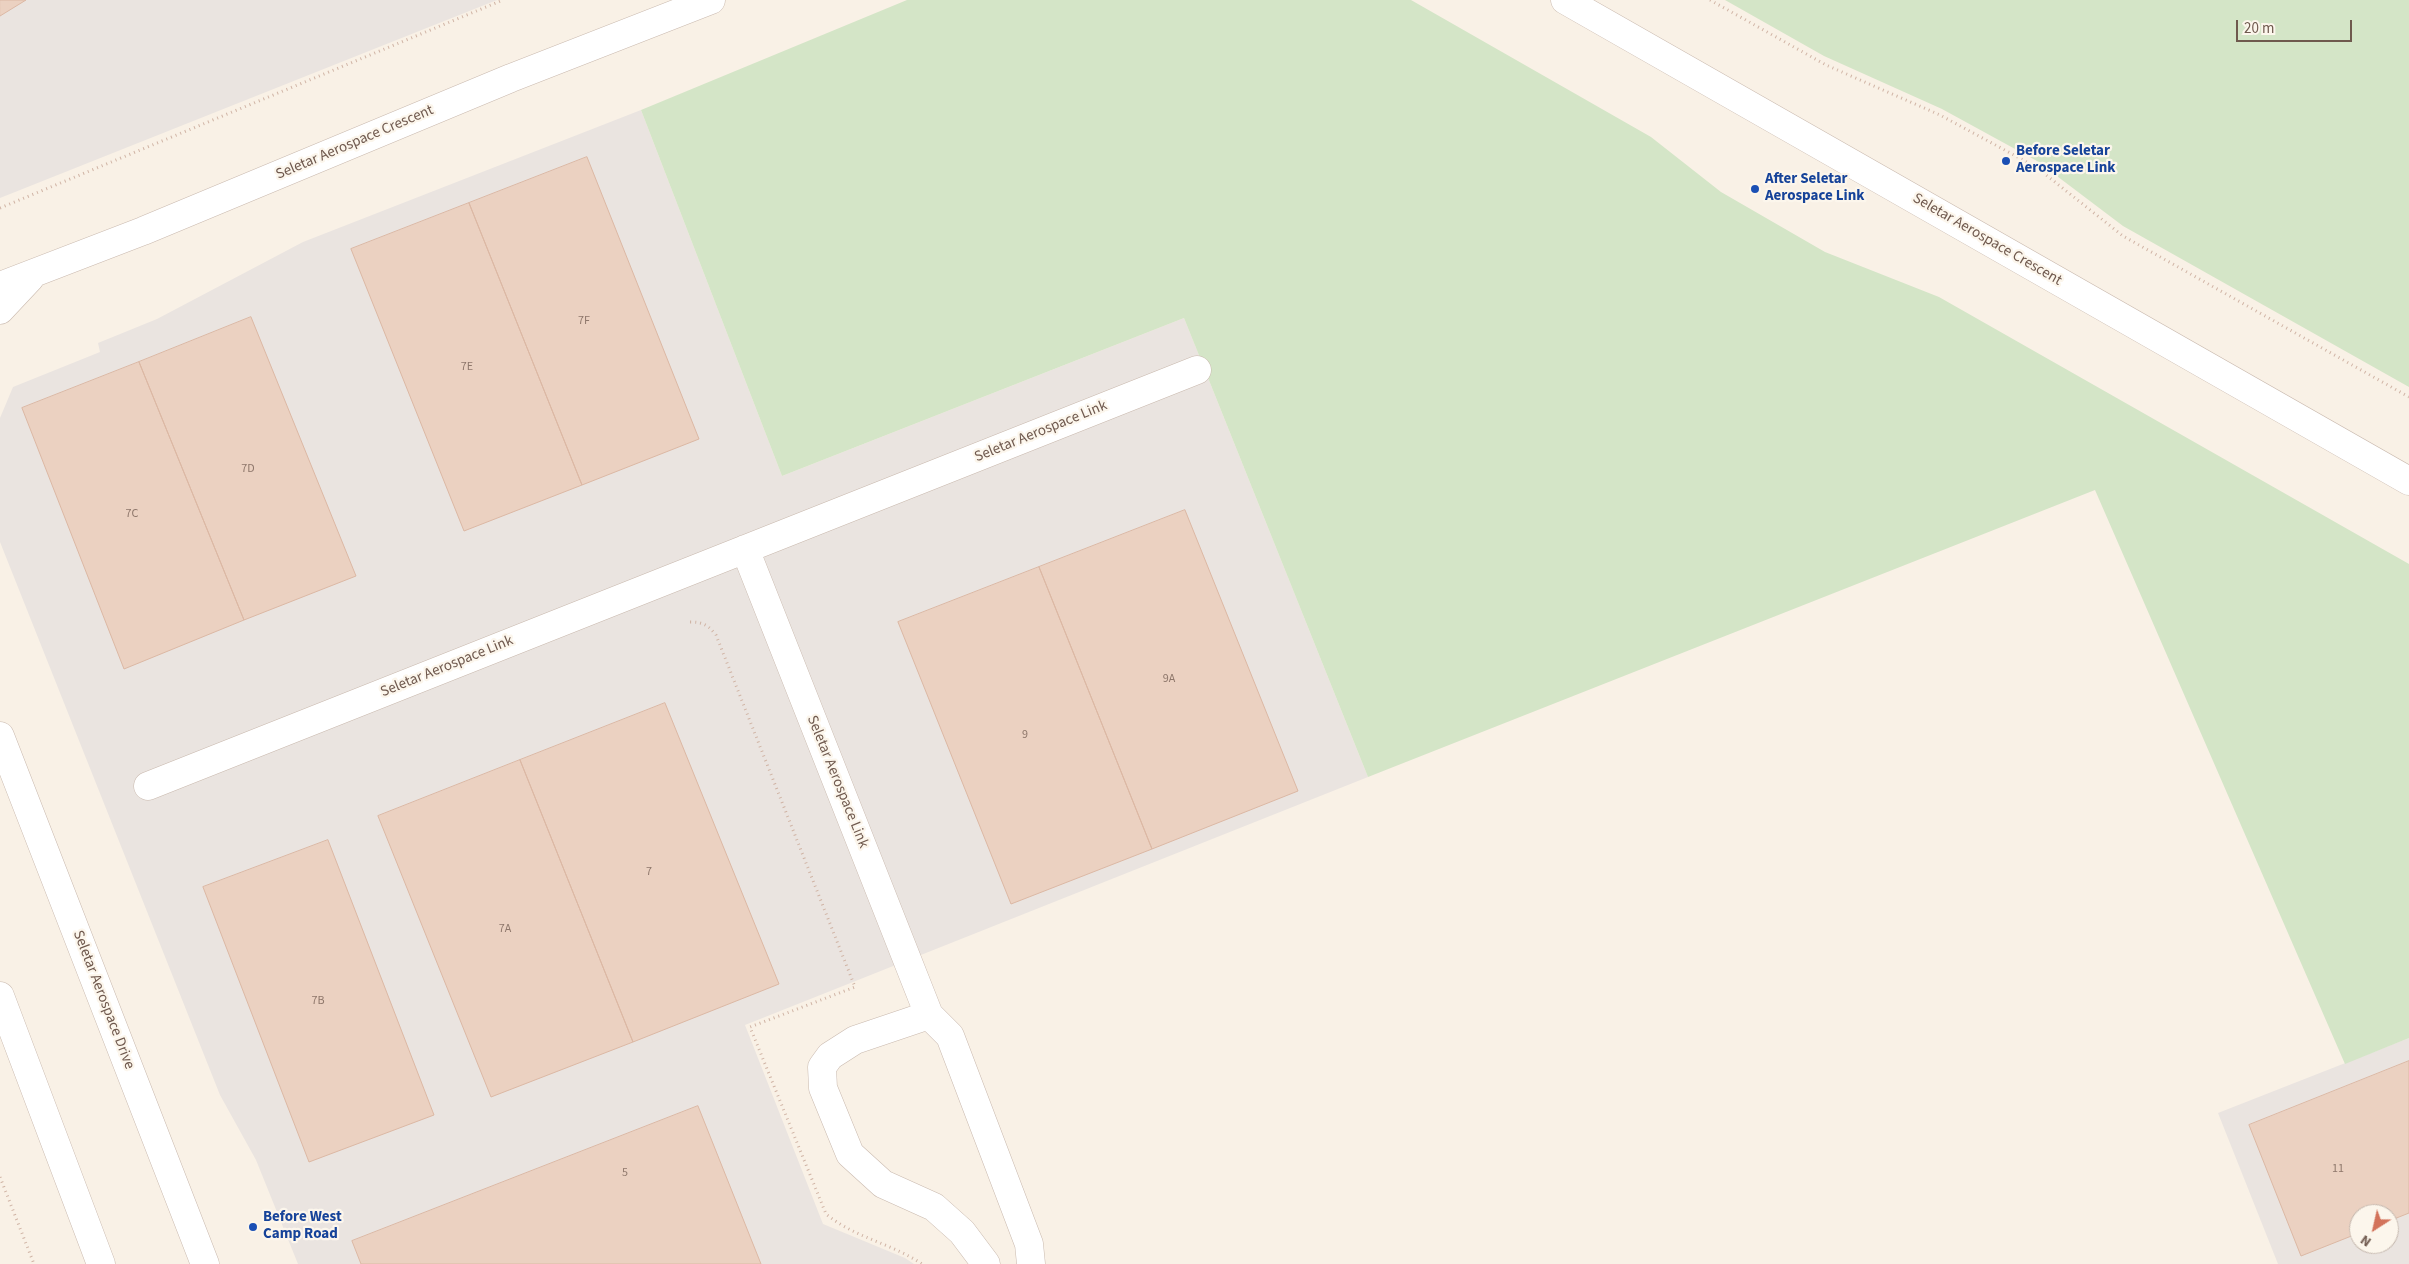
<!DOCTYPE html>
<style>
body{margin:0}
#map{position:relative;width:2409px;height:1264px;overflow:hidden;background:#f9f1e6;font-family:"Source Sans 3",sans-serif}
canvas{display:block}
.north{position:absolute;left:2349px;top:1204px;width:50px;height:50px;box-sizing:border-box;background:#fcf6ec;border:1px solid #c4b7ad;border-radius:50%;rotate:215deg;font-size:14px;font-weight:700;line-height:20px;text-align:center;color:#6f594e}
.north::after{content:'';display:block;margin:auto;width:18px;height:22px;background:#d3735b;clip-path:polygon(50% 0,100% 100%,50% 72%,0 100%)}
.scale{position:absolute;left:2236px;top:20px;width:116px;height:22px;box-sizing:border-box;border:2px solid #6f594e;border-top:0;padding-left:6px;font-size:15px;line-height:18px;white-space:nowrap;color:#6f594e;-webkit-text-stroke:4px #fcf6ec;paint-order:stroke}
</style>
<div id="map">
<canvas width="2409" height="1264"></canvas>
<div class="north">N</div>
<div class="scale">20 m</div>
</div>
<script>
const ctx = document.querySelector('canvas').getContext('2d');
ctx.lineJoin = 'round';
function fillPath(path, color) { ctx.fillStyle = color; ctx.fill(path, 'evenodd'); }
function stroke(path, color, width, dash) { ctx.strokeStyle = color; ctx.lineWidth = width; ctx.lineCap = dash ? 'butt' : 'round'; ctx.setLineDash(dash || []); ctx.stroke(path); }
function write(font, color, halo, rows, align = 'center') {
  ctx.font = font + ' "Source Sans 3",sans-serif'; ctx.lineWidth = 4.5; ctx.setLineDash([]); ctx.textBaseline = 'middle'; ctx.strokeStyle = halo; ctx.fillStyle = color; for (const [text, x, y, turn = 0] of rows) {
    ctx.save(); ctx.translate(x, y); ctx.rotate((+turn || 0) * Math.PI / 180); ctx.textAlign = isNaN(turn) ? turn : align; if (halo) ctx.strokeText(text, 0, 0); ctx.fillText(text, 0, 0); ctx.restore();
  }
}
fillPath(new Path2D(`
 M 0,0 L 497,0 L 0,198 Z
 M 641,110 L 782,476 L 1184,318 L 1368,777 L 745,1025 L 823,1224 L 905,1258 L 914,1264 L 298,1264 L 256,1160 L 220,1095 L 0,542 L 0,418 L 13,387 L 100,352 L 98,343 L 157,319 L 303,242 Z
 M 2409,1038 L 2409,1264 L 2278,1264 L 2218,1113 ZM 2359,1214 L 2389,1214 L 2389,1244 L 2359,1244 Z`), '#eae4e0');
fillPath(new Path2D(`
 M 907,0 L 1411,0 L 1651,137 L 1721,192 L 1825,252 L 1939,297 L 2409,564 L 2409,1038 L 2345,1064 L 2095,490 L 1368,777 L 1184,318 L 782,476 L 641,110 Z
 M 1725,0 L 2409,0 L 2409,387 L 2123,226 L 2037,161 L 1942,109 L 1824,56 Z`), '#d4e5c7');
const building = new Path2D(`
 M 0,0 L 26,0 L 0,16 Z
 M 587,157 L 699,439 L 582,485 L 469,203 Z
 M 469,203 L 582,485 L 464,531 L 351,249 Z
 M 251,317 L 356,576 L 244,620 L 139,362 Z
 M 139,362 L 244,620 L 124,669 L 22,408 Z
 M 1185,510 L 1298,791 L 1152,849 L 1039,567 Z
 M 1039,567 L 1152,849 L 1011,904 L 898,622 Z
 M 665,703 L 779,984 L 633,1042 L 520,760 Z
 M 520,760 L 633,1042 L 491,1097 L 378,816 Z
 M 328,840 L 434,1115 L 309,1162 L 203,887 Z
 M 2409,1061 L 2409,1213 L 2389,1221 L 2389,1214 L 2359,1214 L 2359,1233 L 2301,1256 L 2249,1125 Z
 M 698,1106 L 761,1264 L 361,1264 L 352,1241 Z`);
fillPath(building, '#ebd1c1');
stroke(building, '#dcb8a4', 1);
const minor = new Path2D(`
 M 1565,0 L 2409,481
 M 0,286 L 143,231 L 511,78 L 711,0
 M 0,310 L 30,278
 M 745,549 L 929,1015 L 950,1036 L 1029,1244 L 1031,1264
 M 0,736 L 205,1264
 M 148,786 L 1197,370
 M 0,996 L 101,1264
 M 929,1015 L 855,1040 L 830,1056 L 822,1067 L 823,1088 L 850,1154 L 883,1184 L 934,1207 L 962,1232 L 986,1264`);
stroke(minor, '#c9b9ae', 29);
stroke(new Path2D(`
 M 1710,0 L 1826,65 L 1940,115 L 2036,167 L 2123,236 L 2409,397
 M 0,208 L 503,0
 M 690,622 C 703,622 708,625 716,635 L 855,987 L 750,1027 L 826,1214 C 855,1238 891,1243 922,1264
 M 0,1177 L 34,1264`), '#d0b4a5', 3, [1, 4]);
stroke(minor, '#fff', 28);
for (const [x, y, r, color] of [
 [2006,161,5,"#1a4fb4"],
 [1755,189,5,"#1a4fb4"],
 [253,1227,5,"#1a4fb4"]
]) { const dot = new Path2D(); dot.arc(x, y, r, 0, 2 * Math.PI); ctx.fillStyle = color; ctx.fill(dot); stroke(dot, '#fcf6ec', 2); }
write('12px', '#8e776b', null, [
 ["7F",584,321],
 ["7E",467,367],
 ["7D",248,469],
 ["7C",132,514],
 ["9A",1169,679],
 ["9",1025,735],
 ["7",649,872],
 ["7A",505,929],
 ["7B",318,1001],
 ["11",2338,1169],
 ["5",625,1173]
]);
write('15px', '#6f594e', '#fcf6ec', [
 ["Seletar Aerospace Crescent",355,143,-23],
 ["Seletar Aerospace Crescent",1987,240,30],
 ["Seletar Aerospace Link",1041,432,-22],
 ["Seletar Aerospace Link",447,667,-22],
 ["Seletar Aerospace Link",837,782,68],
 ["Seletar Aerospace Drive",103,1000,69]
]);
write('bold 15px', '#164399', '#fcf6ec', [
 ["Before Seletar",2016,152],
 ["Aerospace Link",2016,169],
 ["After Seletar",1765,180],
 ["Aerospace Link",1765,197],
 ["Before West",263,1218],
 ["Camp Road",263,1235]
], 'left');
</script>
